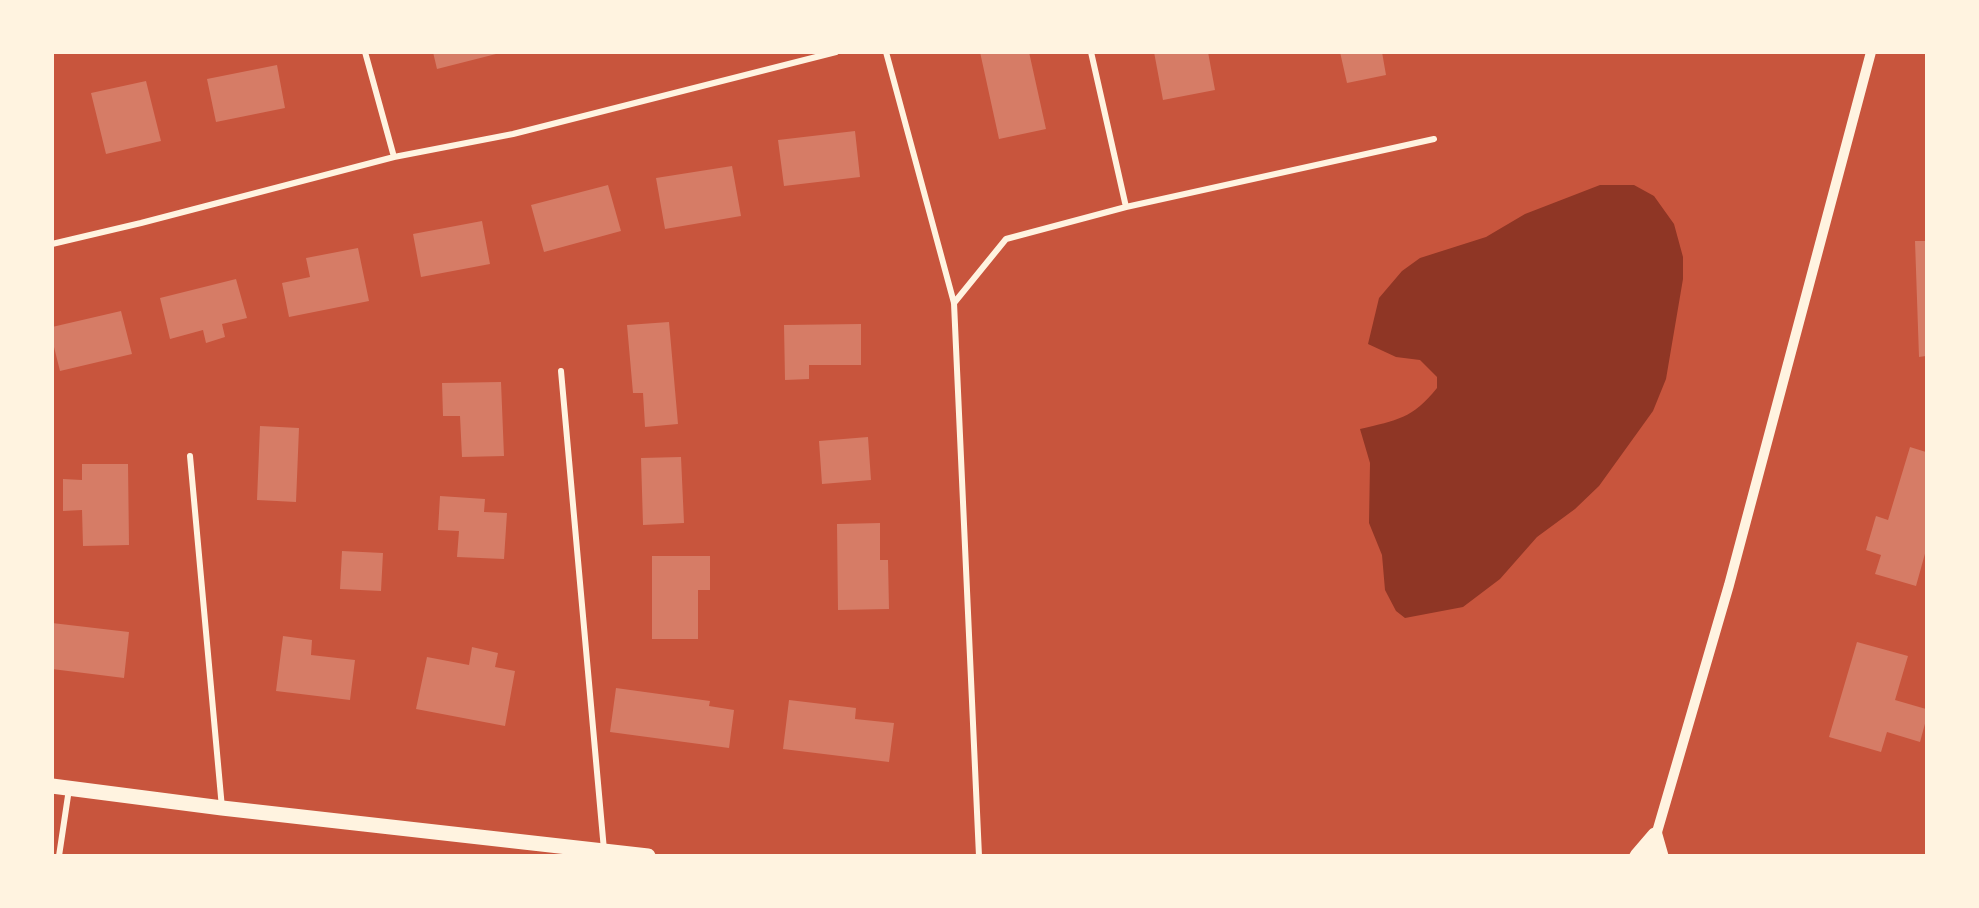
<!DOCTYPE html>
<style>
body{margin:0}
#map{position:relative;width:1979px;height:908px;overflow:hidden;background:#c8553d;font-family:"Roboto Condensed",sans-serif}
canvas{display:block}
.frame{position:absolute;inset:0;border:54px solid #fff3e0;pointer-events:none}
</style>
<div id="map">
<canvas width="1979" height="908"></canvas>
<div class="frame"></div>
</div>
<script>
const ctx = document.querySelector('canvas').getContext('2d');
ctx.lineJoin = 'round';
function fillPath(path, color) { ctx.fillStyle = color; ctx.fill(path, 'evenodd'); }
function stroke(path, color, width, dash) { ctx.strokeStyle = color; ctx.lineWidth = width; ctx.lineCap = dash ? 'butt' : 'round'; ctx.setLineDash(dash || []); ctx.stroke(path); }
fillPath(new Path2D(`
 M 1600,185 L 1634,185 L 1654,196 L 1674,224 L 1683,257 L 1683,279 L 1666,379 L 1653,411 L 1599,486 L 1575,509 L 1537,537 L 1500,579 L 1463,607 L 1405,618 L 1396,611 L 1385,590 L 1382,555 L 1369,523 L 1370,463 L 1360,429 C 1397,420 1412,419 1437,388 L 1437,377 L 1420,360 L 1396,357 L 1368,344 L 1379,298 L 1402,271 L 1420,258 L 1486,237 L 1525,214 Z`), '#8f3625');
fillPath(new Path2D(`
 M 433,52 L 500,52 L 500,53 L 437,69 Z
 M 980,52 L 1029,52 L 1046,129 L 999,139 Z
 M 1154,52 L 1208,52 L 1215,90 L 1163,100 Z
 M 1340,52 L 1382,52 L 1386,75 L 1347,83 Z
 M 277,65 L 285,108 L 216,122 L 207,79 Z
 M 146,81 L 161,141 L 106,154 L 91,93 Z
 M 855,131 L 860,177 L 784,186 L 778,140 Z
 M 732,166 L 741,216 L 665,229 L 656,178 Z
 M 608,185 L 621,231 L 544,252 L 531,205 Z
 M 482,221 L 490,264 L 421,277 L 413,234 Z
 M 1915,241 L 1926,241 L 1926,356 L 1919,357 Z
 M 358,248 L 369,301 L 289,317 L 282,283 L 310,277 L 306,258 Z
 M 236,279 L 247,318 L 222,324 L 225,337 L 206,343 L 203,330 L 170,339 L 160,298 Z
 M 121,311 L 132,354 L 60,371 L 52,339 L 52,327 Z
 M 669,322 L 678,424 L 645,427 L 643,393 L 633,393 L 627,325 Z
 M 861,324 L 861,365 L 809,365 L 809,379 L 785,380 L 784,325 Z
 M 501,382 L 504,456 L 462,457 L 460,416 L 443,416 L 442,383 Z
 M 260,426 L 299,428 L 296,502 L 257,500 Z
 M 868,437 L 871,480 L 822,484 L 819,441 Z
 M 1910,447 L 1926,452 L 1926,550 L 1916,586 L 1875,574 L 1881,555 L 1866,550 L 1876,516 L 1888,520 Z
 M 681,457 L 684,523 L 643,525 L 641,458 Z
 M 82,464 L 128,464 L 129,545 L 83,546 L 82,510 L 63,511 L 63,479 L 82,480 Z
 M 440,496 L 485,499 L 484,512 L 507,513 L 504,559 L 457,557 L 459,531 L 438,530 Z
 M 880,523 L 880,560 L 888,560 L 889,609 L 838,610 L 837,524 Z
 M 342,551 L 383,553 L 381,591 L 340,589 Z
 M 652,556 L 710,556 L 710,590 L 698,590 L 698,639 L 652,639 Z
 M 52,623 L 129,632 L 124,678 L 52,669 Z
 M 283,636 L 312,640 L 311,655 L 355,660 L 350,700 L 276,691 Z
 M 1857,642 L 1908,656 L 1895,700 L 1926,709 L 1926,720 L 1920,742 L 1887,732 L 1881,752 L 1829,737 Z
 M 472,647 L 498,653 L 495,667 L 515,671 L 505,726 L 416,709 L 427,657 L 469,665 Z
 M 616,688 L 710,701 L 709,706 L 734,710 L 729,748 L 610,732 Z
 M 789,700 L 856,708 L 855,719 L 894,723 L 889,762 L 783,749 Z`), '#d67c66');
stroke(new Path2D(`
 M 365,52 L 394,157
 M 886,52 L 954,303 L 979,856
 M 1091,52 L 1126,207
 M 52,244 L 141,223 L 394,157 L 513,134 L 836,52
 M 954,303 L 1006,239 L 1126,207 L 1434,139
 M 561,371 L 604,850
 M 190,456 L 222,808
 M 59,856 L 69,789`), '#fff3e0', 6);
stroke(new Path2D(`
 M 1650,856 L 1729,585 L 1871,52`), '#fff3e0', 10);
stroke(new Path2D(`
 M 52,786 L 222,808 L 648,856
 M 1655,835 L 1661,856
 M 1637,856 L 1655,835`), '#fff3e0', 15);
</script>
